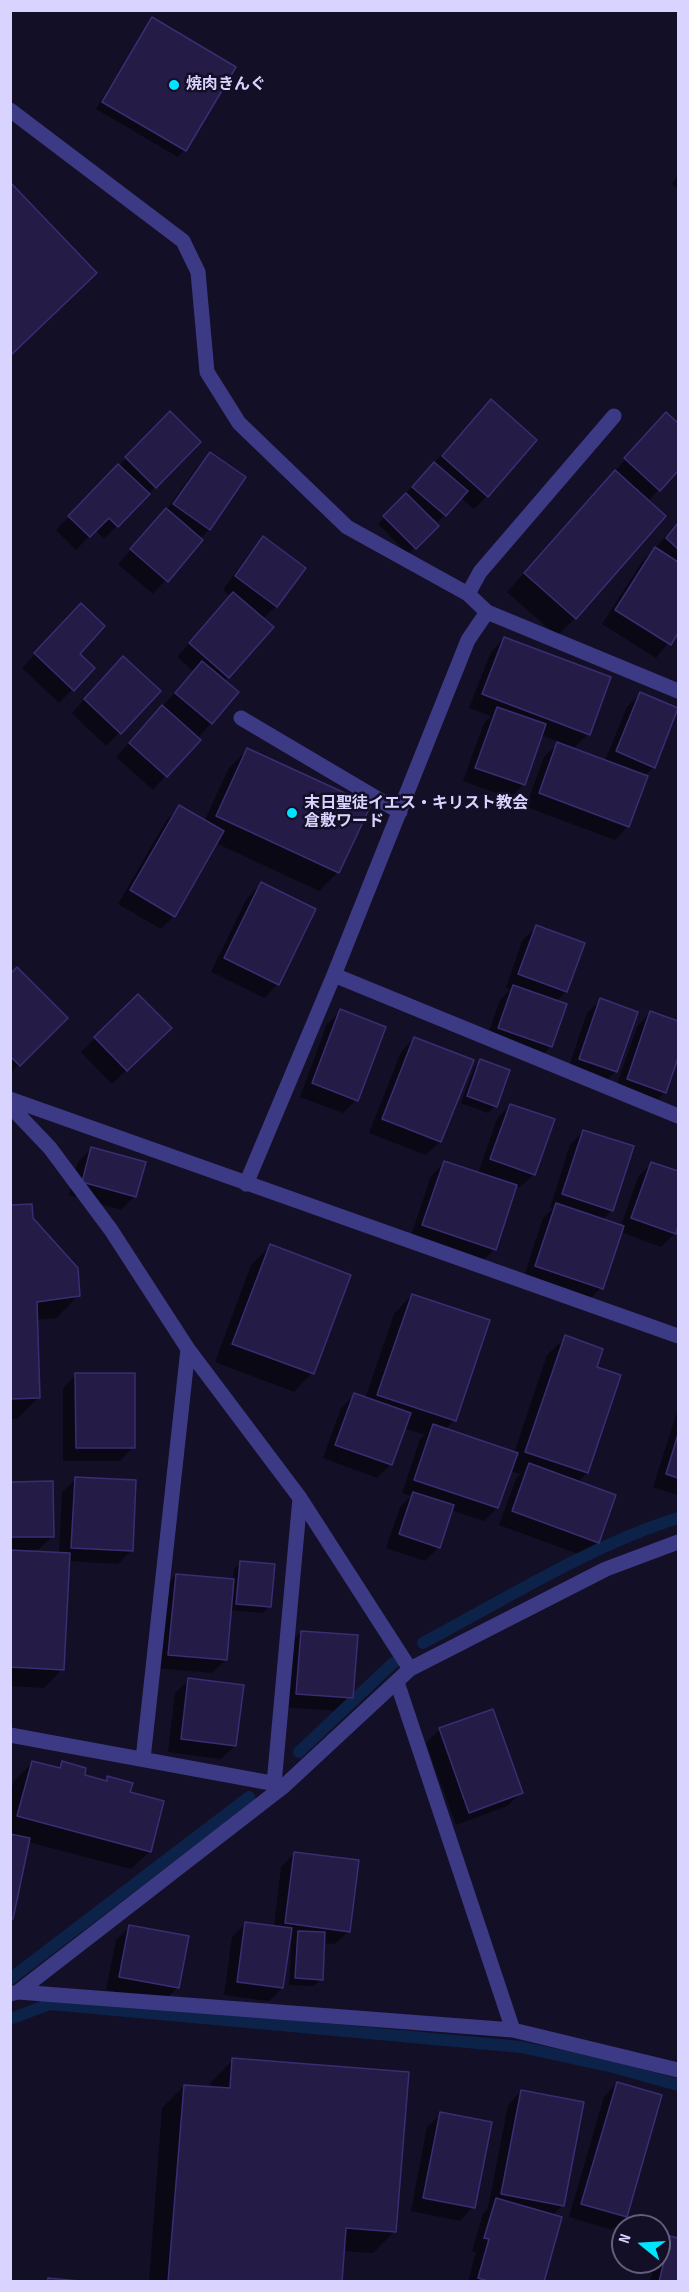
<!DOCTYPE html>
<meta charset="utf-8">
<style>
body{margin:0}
#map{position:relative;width:689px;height:2292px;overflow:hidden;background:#130f26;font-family:"Sofia Sans Condensed",sans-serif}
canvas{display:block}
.frame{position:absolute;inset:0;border:12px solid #d9d4ff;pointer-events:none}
.north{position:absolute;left:611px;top:2214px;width:60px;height:60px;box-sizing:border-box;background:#130f26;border:2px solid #625e7d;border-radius:50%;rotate:288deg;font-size:16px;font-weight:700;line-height:24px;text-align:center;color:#d9d4ff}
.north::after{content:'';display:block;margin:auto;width:21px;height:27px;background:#00e5ff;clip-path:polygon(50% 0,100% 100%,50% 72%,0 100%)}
</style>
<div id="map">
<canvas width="689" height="2292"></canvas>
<div class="frame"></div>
<div class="north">N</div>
</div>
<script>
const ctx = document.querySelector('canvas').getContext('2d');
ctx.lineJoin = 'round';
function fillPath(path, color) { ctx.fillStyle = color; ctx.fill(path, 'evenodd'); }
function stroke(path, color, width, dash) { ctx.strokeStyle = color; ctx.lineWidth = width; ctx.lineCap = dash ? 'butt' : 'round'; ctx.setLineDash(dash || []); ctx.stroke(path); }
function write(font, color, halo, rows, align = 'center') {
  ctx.font = font + ' "Sofia Sans Condensed","Noto Sans JP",sans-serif'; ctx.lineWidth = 5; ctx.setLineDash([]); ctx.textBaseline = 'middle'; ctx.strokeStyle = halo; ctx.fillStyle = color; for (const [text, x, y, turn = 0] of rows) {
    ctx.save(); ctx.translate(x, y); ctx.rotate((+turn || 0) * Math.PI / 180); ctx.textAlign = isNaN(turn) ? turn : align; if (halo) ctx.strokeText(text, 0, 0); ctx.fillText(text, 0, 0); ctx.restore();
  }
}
fillPath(new Path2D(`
 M 153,19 L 234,67 L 184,150 L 178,157 L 96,109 L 146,26 Z
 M 678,175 L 678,189 L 672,184 Z
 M 170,413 L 199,442 L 104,539 L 95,530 L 76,550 L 56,530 Z
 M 666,414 L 678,425 L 678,469 L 648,501 L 575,618 L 557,636 L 507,592 Z
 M 478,415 L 487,496 L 474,509 L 460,497 L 438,522 L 427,513 L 426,514 L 437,526 L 408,554 L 378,524 Z
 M 210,454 L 209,529 L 153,594 L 118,564 L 167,509 L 197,467 Z
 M 678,523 L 678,630 L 656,658 L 602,624 L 642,562 Z
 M 264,538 L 276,606 L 263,619 L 224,682 L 237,693 L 153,790 L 116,757 L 194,672 L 177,657 L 231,596 L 223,590 L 250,552 Z
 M 68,618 L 78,654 L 93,668 L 59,703 L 22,668 Z
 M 504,638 L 588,734 L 573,749 L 605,761 L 627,707 L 640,694 L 654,767 L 644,776 L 628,826 L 615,840 L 526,807 L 544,757 L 560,742 L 541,735 L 524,784 L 510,798 L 463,781 L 484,723 L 491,716 L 469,708 L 491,652 Z
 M 110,671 L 159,691 L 106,746 L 72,713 Z
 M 248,749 L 338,872 L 319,891 L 216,843 L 174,916 L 161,929 L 118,904 L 166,821 L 179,807 L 204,822 L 229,768 Z
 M 261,884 L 278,984 L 264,998 L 211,972 L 247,898 Z
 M 536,927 L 566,991 L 556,1002 L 551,1046 L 537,1060 L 485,1042 L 500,1000 L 510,990 L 506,988 L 522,941 Z
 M 10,976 L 66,1018 L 10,1073 Z
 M 138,996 L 156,1042 L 112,1084 L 81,1052 Z
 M 601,1000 L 616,1071 L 603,1085 L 567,1072 L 587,1013 Z
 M 341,1011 L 356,1100 L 343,1113 L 300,1097 L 327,1024 Z
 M 650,1013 L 678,1023 L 678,1054 L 665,1092 L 651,1106 L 614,1093 L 637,1027 Z
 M 414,1038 L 472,1061 L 440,1142 L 426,1155 L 369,1133 L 401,1052 Z
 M 480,1061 L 495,1106 L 488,1113 L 461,1103 L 474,1068 Z
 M 510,1105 L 534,1174 L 520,1187 L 516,1186 L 494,1249 L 481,1263 L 410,1239 L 431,1176 L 445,1162 L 478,1173 L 497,1119 Z
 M 583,1131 L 612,1210 L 602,1220 L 621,1226 L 638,1177 L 651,1164 L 678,1173 L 678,1222 L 675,1233 L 661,1247 L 621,1232 L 601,1288 L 588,1301 L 523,1279 L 543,1218 L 553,1209 L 550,1208 L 570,1145 Z
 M 92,1148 L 135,1196 L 121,1210 L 69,1195 L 78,1162 Z
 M 10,1206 L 31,1218 L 78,1296 L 56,1318 L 36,1320 L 39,1397 L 17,1419 L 10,1419 Z
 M 270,1246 L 312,1373 L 294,1392 L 215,1362 L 251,1265 Z
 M 412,1295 L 454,1420 L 445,1430 L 514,1453 L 547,1355 L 566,1337 L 595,1368 L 587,1473 L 577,1483 L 614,1496 L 598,1542 L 584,1556 L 499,1525 L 516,1479 L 520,1474 L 510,1471 L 497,1508 L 484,1521 L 451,1510 L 439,1547 L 425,1561 L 386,1548 L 400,1507 L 411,1496 L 402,1493 L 420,1439 L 425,1435 L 404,1428 L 391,1464 L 377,1478 L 323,1458 L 341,1408 L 354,1395 L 365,1399 L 394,1314 Z
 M 76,1375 L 133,1447 L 120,1461 L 63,1461 L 63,1388 Z
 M 678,1409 L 678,1495 L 653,1487 Z
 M 76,1479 L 132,1550 L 118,1564 L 68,1561 L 62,1669 L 44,1688 L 10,1686 L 10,1483 L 53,1536 L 39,1549 L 28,1550 L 28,1552 L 59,1554 L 62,1492 Z
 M 241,1563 L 270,1606 L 263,1613 L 230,1610 L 226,1660 L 212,1673 L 155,1668 L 163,1589 L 176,1575 L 233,1580 L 234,1569 Z
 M 301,1632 L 352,1698 L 338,1711 L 283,1707 L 288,1646 Z
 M 189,1680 L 235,1746 L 221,1759 L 168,1752 L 175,1693 Z
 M 440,1729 L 521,1793 L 507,1806 L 456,1825 L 426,1743 Z
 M 32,1763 L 56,1769 L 62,1763 L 83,1776 L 104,1782 L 108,1778 L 128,1793 L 150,1851 L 131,1869 L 28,1842 L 10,1919 L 10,1794 L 14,1781 Z
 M 295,1853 L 349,1931 L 335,1944 L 323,1943 L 321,1979 L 314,1986 L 289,1985 L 292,1933 L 289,1933 L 282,1988 L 269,2001 L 224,1995 L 232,1937 L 246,1923 L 274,1927 L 281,1867 Z
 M 129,1927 L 177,1988 L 164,2001 L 106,1990 L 116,1940 Z
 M 233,2060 L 395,2231 L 373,2253 L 343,2251 L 341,2282 L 149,2282 L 162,2108 L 184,2086 L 210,2088 L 211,2082 Z
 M 617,2083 L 626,2216 L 612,2230 L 569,2217 L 604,2097 Z
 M 521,2091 L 562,2205 L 552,2216 L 542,2282 L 468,2282 L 476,2252 L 472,2251 L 483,2214 L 488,2208 L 508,2105 Z
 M 441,2114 L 473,2207 L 460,2221 L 411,2211 L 427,2127 Z
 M 671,2238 L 678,2240 L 678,2282 L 650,2282 L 655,2262 L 659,2262 L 659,2250 Z`), '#0007');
stroke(new Path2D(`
 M 423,1643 C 506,1599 589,1546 678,1518
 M 299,1752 L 393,1663
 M 10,1979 L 249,1797
 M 10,2019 L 50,2004 L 521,2047 L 613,2067 L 678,2085`), '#0c2248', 12);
const building = new Path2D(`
 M 152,17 L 236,67 L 186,151 L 102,102 Z
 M 10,182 L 97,273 L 10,356 Z
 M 491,399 L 537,440 L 488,497 L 442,456 Z
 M 170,411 L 201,442 L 156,488 L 125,457 Z
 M 666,412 L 678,423 L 678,471 L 660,491 L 624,458 Z
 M 210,452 L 246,477 L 210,530 L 173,504 Z
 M 434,462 L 468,491 L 446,516 L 412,487 Z
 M 118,464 L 150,494 L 118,527 L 109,518 L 90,537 L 68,516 Z
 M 615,470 L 666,516 L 576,619 L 524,573 Z
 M 406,493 L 439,526 L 416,549 L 383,516 Z
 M 166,508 L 203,540 L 168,582 L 130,549 Z
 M 678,523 L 678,549 L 666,538 Z
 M 263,536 L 306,568 L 277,607 L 235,576 Z
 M 655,547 L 678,562 L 678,633 L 671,645 L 615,610 Z
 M 233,592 L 274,627 L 229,678 L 189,643 Z
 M 81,603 L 105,626 L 80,654 L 95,668 L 74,691 L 34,653 Z
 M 504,637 L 611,677 L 590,735 L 482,694 Z
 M 123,656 L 161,691 L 121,734 L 84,699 Z
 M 202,661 L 239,692 L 212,724 L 175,693 Z
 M 640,692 L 678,708 L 655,768 L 616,751 Z
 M 162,705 L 201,740 L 167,777 L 129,743 Z
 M 497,707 L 546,724 L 525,785 L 475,768 Z
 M 557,742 L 648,776 L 629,827 L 539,793 Z
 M 247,748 L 371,805 L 339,873 L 216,816 Z
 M 179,805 L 224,831 L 175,917 L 130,890 Z
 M 261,882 L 316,909 L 279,985 L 224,958 Z
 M 536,925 L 585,943 L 567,992 L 518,974 Z
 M 17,967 L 68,1018 L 20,1066 L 10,1056 L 10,974 Z
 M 513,985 L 567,1004 L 552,1047 L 498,1028 Z
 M 138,994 L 172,1028 L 127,1071 L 94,1037 Z
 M 600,998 L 638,1012 L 617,1072 L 579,1059 Z
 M 340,1009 L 386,1027 L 358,1101 L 312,1083 Z
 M 650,1011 L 678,1021 L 678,1058 L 666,1093 L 627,1079 Z
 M 414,1037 L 474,1060 L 441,1142 L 382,1119 Z
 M 480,1059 L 510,1070 L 497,1107 L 467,1096 Z
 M 510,1104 L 555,1119 L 535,1175 L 490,1159 Z
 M 583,1130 L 634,1146 L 613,1211 L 562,1194 Z
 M 91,1147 L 146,1162 L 136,1197 L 82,1182 Z
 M 444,1161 L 517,1185 L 496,1250 L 422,1225 Z
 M 651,1162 L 678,1171 L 678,1226 L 676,1234 L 631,1218 Z
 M 556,1203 L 624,1226 L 603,1289 L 535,1266 Z
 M 32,1204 L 33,1218 L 78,1268 L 80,1296 L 37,1302 L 40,1398 L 10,1399 L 10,1205 Z
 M 270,1244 L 351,1275 L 314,1374 L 232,1344 Z
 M 412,1294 L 490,1320 L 456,1421 L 377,1395 Z
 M 565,1335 L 603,1349 L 597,1367 L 621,1375 L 588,1473 L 525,1452 Z
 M 75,1373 L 135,1373 L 135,1448 L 76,1448 Z
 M 354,1393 L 411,1413 L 392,1465 L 335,1445 Z
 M 433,1424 L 518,1453 L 498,1508 L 414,1480 Z
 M 678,1434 L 678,1478 L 666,1474 Z
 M 529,1463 L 616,1495 L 599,1543 L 512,1511 Z
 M 75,1477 L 136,1480 L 133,1551 L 71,1548 Z
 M 53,1481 L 54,1537 L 10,1537 L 10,1482 Z
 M 413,1492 L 454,1505 L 440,1548 L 399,1534 Z
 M 10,1550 L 70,1553 L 64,1670 L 10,1667 Z
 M 240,1561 L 275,1564 L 271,1607 L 236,1604 Z
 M 176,1574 L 234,1579 L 227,1660 L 168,1655 Z
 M 301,1631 L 358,1635 L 353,1698 L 296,1694 Z
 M 188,1678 L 244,1685 L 236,1746 L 181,1739 Z
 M 493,1709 L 523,1793 L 469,1813 L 439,1728 Z
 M 32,1761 L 60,1768 L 62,1761 L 86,1768 L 85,1775 L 107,1781 L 107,1776 L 133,1783 L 130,1792 L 164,1801 L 151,1852 L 17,1816 Z
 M 10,1834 L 30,1838 L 13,1919 L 10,1919 Z
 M 294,1852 L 359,1860 L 350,1932 L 285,1923 Z
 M 245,1922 L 292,1928 L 283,1988 L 237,1982 Z
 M 129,1925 L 189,1936 L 179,1988 L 119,1977 Z
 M 298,1931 L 325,1932 L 323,1980 L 295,1978 Z
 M 232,2058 L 409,2072 L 396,2232 L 346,2228 L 342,2282 L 168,2282 L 184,2085 L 230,2088 Z
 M 617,2082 L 662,2095 L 627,2217 L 581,2204 Z
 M 521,2090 L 584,2102 L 564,2206 L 501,2194 Z
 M 440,2112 L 492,2122 L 475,2208 L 423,2198 Z
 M 496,2198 L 562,2217 L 544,2282 L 491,2282 L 478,2278 L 489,2239 L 484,2238 Z
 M 670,2236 L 678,2238 L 678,2282 L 659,2282 Z
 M 48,2278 L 90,2282 L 47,2282 Z`);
fillPath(building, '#241b47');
stroke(building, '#3b2d73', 1.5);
stroke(new Path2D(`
 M 10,110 L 183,241 L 198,272 L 207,372 L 239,423 L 347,527 L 468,594 L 487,612 L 678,691
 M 468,594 L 480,572 L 614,416
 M 241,718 L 400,812
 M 334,975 L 678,1116
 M 10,1099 L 678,1336
 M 10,1106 L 50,1148 L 111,1230 L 188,1349 L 143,1759
 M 246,1184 L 334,975 L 468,640 L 487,612
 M 188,1349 L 300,1498 L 410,1669
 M 397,1682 L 513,2030
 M 10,1735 L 282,1785
 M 274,1784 L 300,1498
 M 18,1992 L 513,2030 L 678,2070
 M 10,1994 L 18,1992 L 284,1786 L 410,1669 L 606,1569 L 678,1542`), '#3d3a85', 15);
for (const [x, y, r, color] of [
 [174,85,6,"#00e5ff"],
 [292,813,6,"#00e5ff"]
]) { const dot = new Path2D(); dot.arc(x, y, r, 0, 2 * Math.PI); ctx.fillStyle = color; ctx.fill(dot); stroke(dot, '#130f26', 2); }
write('bold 16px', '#d9d4ff', '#130f26', [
 ["焼肉きんぐ",186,85],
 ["末日聖徒イエス・キリスト教会",304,804],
 ["倉敷ワード",304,822]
], 'left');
</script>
